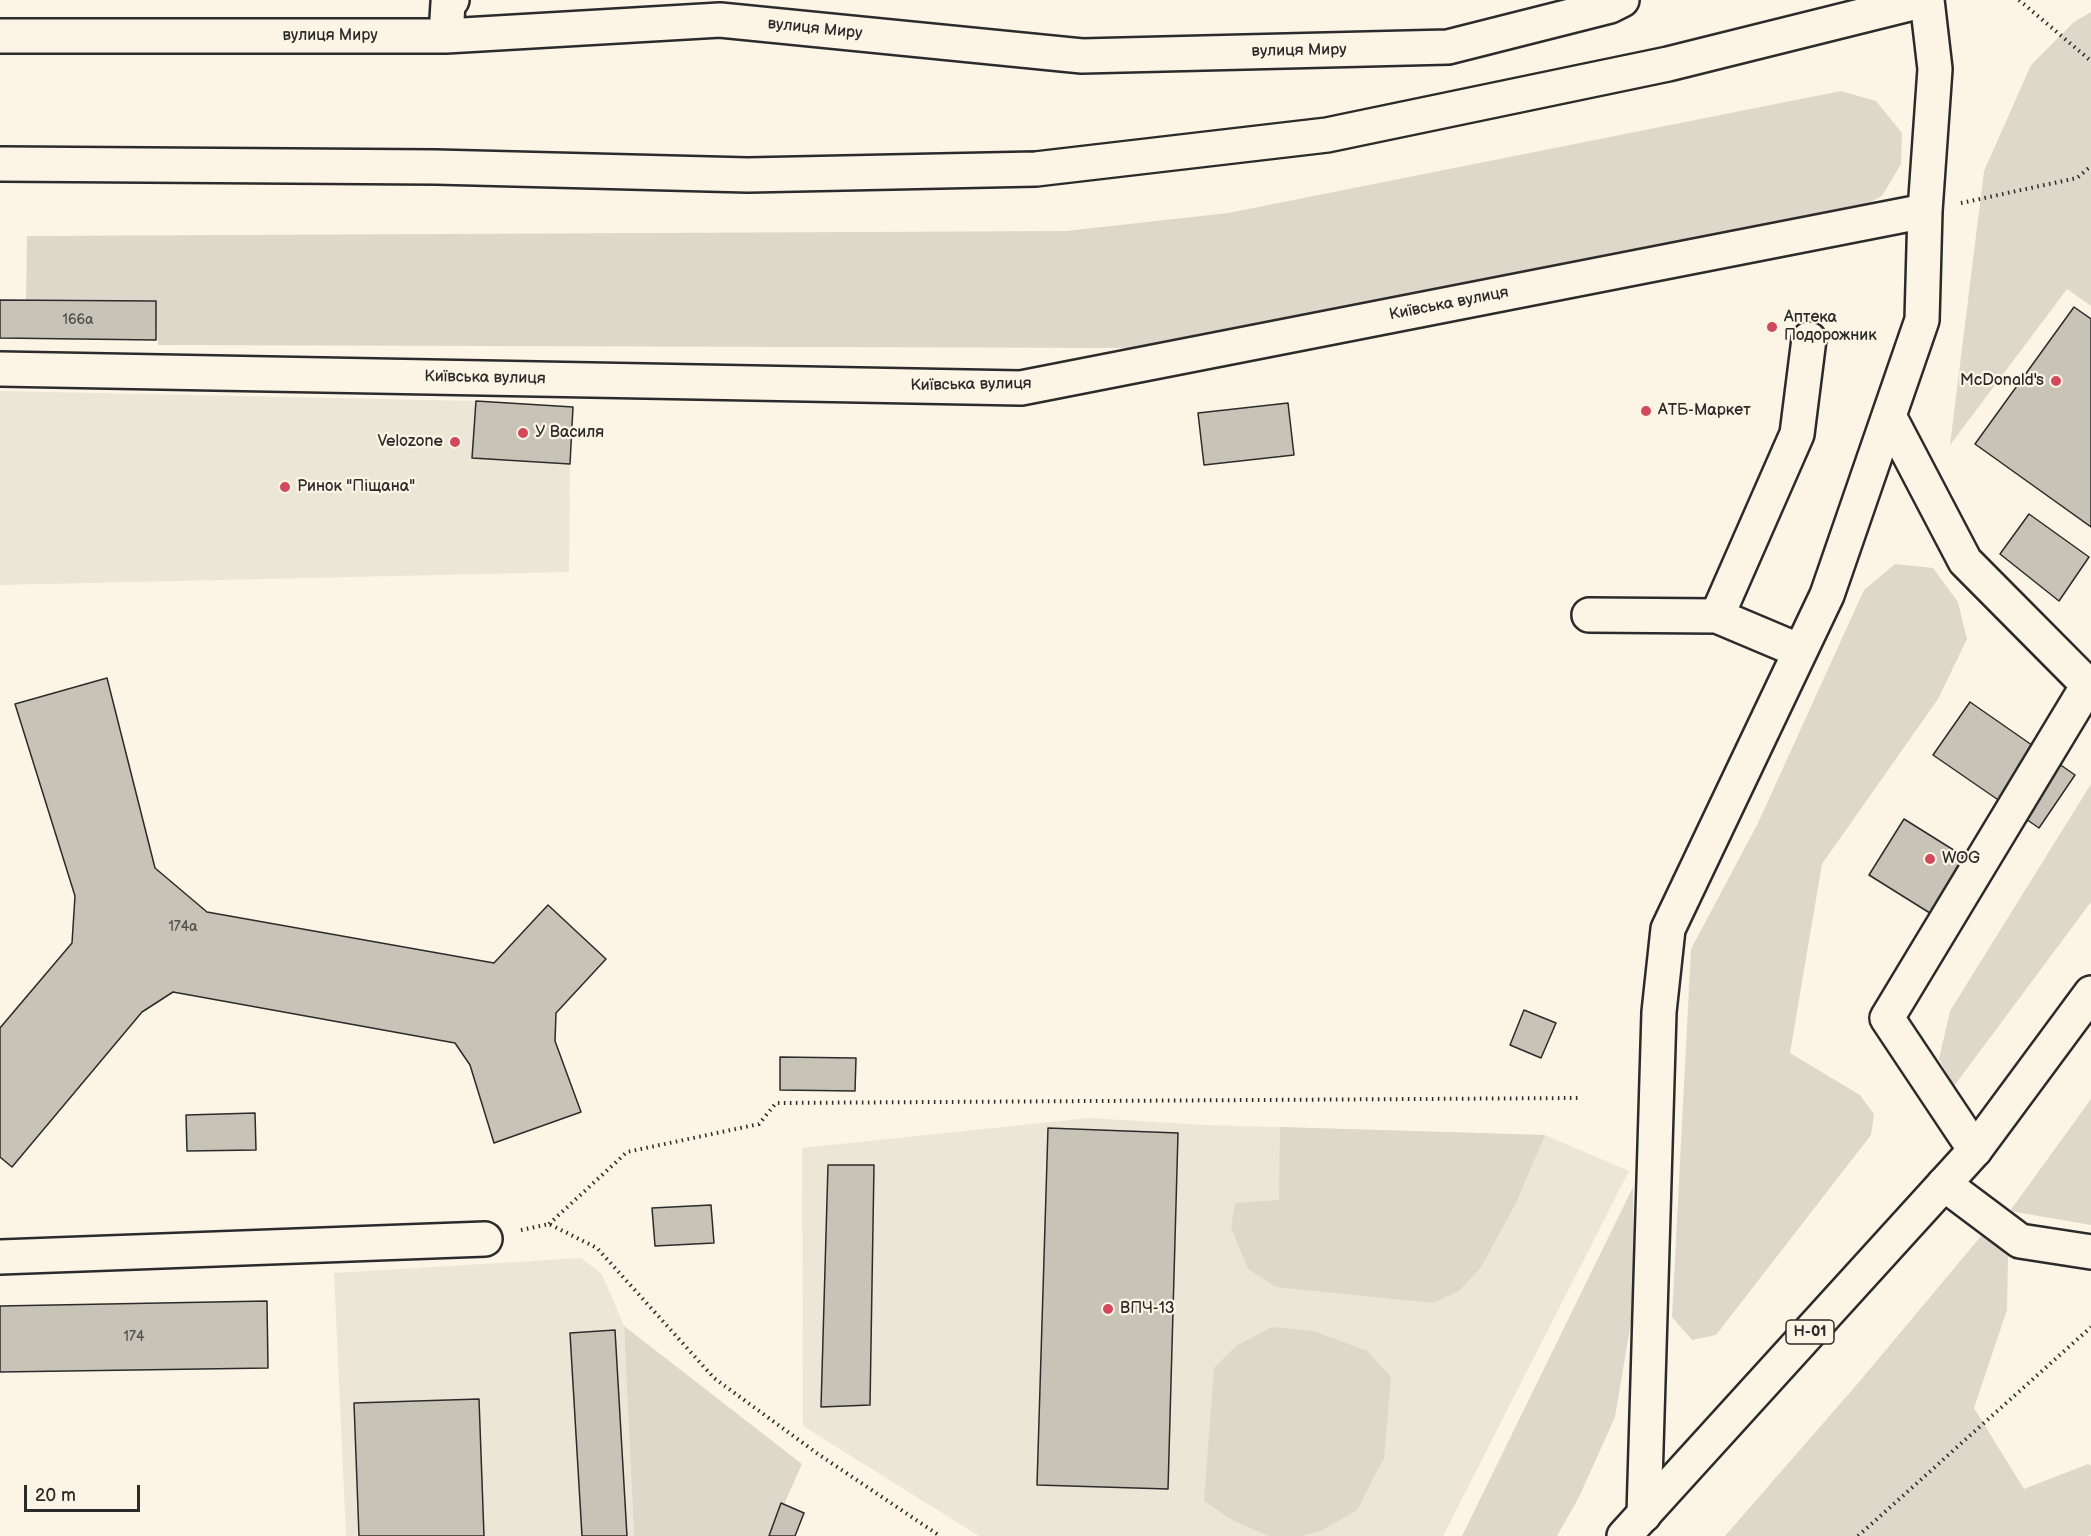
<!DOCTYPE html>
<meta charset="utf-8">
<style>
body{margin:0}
#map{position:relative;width:2091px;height:1536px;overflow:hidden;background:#fcf5e5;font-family:"Balsamiq Sans",sans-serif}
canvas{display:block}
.scale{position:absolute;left:24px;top:1485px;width:116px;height:27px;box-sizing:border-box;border:3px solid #2b2b2b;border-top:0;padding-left:8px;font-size:18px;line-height:21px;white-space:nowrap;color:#2b2b2b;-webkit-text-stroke:4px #fcf5e5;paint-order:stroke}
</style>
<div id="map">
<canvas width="2091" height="1536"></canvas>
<div class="scale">20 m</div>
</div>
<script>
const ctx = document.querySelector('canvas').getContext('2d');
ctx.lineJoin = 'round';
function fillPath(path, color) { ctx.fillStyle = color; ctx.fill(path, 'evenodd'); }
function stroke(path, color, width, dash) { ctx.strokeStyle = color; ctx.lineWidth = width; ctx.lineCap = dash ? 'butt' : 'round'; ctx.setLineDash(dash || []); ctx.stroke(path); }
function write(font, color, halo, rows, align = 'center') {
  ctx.font = font + ' "Balsamiq Sans",sans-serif'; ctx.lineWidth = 4.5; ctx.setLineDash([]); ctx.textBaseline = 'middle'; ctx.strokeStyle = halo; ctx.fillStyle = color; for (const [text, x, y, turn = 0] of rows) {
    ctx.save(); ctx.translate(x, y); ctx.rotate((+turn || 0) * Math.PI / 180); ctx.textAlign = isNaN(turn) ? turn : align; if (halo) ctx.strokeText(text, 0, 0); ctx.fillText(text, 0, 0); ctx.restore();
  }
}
fillPath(new Path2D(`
 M 0,391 L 476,401 L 472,458 L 570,464 L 569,572 L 0,585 Z
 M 1089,1118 L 1205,1125 L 1545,1135 L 1629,1171 L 1443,1536 L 979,1536 L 803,1426 L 802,1148 Z
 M 581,1258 L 602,1274 L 624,1326 L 634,1536 L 346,1536 L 334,1273 Z`), '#ece6d7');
fillPath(new Path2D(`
 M 2091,12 L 2091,306 L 2067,289 L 1950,445 L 1984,171 L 2031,65 L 2074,22 Z
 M 1841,91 L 1876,101 L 1902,133 L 1901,164 L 1882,196 L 1859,208 L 1133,348 L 158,345 L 155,300 L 26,301 L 27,236 L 1066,231 L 1228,213 Z
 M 1895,564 L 1933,568 L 1958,602 L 1967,639 L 1938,699 L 1822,864 L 1790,1053 L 1860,1095 L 1874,1114 L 1871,1135 L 1716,1335 L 1692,1340 L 1672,1317 L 1691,949 L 1758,823 L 1864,590 Z
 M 2091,784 L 2091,902 L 1954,1086 L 1939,1059 L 1950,1011 Z
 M 2091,1099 L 2091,1225 L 2010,1211 Z
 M 1280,1127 L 1545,1135 L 1516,1203 L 1481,1267 L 1459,1291 L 1433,1303 L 1276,1287 L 1248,1269 L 1231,1227 L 1235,1203 L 1279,1200 Z
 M 1633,1187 L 1634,1304 L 1615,1417 L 1579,1497 L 1557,1536 L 1462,1536 Z
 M 1987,1229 L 2008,1257 L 2007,1310 L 1974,1408 L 2024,1489 L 2088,1464 L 2091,1466 L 2091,1534 L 2088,1536 L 1725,1536 L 1859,1382 Z
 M 624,1326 L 802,1464 L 770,1536 L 634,1536 Z
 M 1272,1327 L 1314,1331 L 1367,1351 L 1391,1377 L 1384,1458 L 1357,1510 L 1321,1531 L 1300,1536 L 1269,1536 L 1232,1520 L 1204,1501 L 1214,1368 L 1236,1346 Z`), '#ded8ca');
const building = new Path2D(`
 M 0,300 L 156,301 L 156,340 L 0,338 Z
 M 2074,307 L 2091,319 L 2091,527 L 1975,444 Z
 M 476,401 L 573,407 L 570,464 L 472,458 Z
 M 1288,403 L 1294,455 L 1204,465 L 1198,413 Z
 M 2029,514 L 2089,557 L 2059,601 L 2000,554 Z
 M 107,678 L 155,868 L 207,912 L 494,963 L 548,905 L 606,959 L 556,1013 L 555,1041 L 581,1112 L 494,1143 L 470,1065 L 455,1043 L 173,992 L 142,1012 L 12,1167 L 0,1157 L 0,1028 L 72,943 L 75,896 L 15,704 Z
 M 1970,702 L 2075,775 L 2039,828 L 1933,755 Z
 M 1904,819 L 1968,859 L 1933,915 L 1869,875 Z
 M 1524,1010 L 1556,1023 L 1541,1058 L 1510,1045 Z
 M 780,1057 L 856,1058 L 855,1091 L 780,1090 Z
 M 255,1113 L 256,1150 L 187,1151 L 186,1115 Z
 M 1048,1128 L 1178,1133 L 1168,1489 L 1037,1485 Z
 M 828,1165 L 874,1165 L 870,1405 L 821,1407 Z
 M 711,1205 L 714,1243 L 655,1246 L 652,1208 Z
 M 267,1301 L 268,1368 L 0,1372 L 0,1306 Z
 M 615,1330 L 627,1536 L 582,1536 L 570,1333 Z
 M 479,1399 L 484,1536 L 359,1536 L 354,1403 Z
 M 781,1503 L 804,1513 L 795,1536 L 769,1536 Z`);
fillPath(building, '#c8c3b7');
stroke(building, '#2b2b2b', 1.5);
const minor = new Path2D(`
 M 0,36 L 446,36 L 720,20 L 1082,56 L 1448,47 L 1610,6 L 1622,0
 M 446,36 L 448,3 L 452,0
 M 0,369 L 1021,388 L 1925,211
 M 1889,416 L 1965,561 L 2088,685
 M 1589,615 L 1717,616 L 1797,434 L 1809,339
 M 1717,616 L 1800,651
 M 1975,1150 L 1887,1018 L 2088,685 L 2091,685
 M 1944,1184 L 2020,1241 L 2091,1252
 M 0,1257 L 485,1239
 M 1644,1515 L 1659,1012 L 1668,929 L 1827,595 L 1922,320 L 1925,211 L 1935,69 L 1927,0`);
const major = new Path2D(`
 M 0,164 L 436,167 L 748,175 L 1036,169 L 1327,135 L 1668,64 L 1925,0
 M 1624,1536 L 1975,1150 L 2091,993`);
stroke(minor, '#2b2b2b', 38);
stroke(major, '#2b2b2b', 38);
stroke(new Path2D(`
 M 2019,0 L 2091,61
 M 1961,203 L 2077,178 L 2091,166
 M 549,1224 L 627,1152 L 759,1124 L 776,1103 L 1578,1098
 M 521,1230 L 549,1224 L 597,1248 L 714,1378 L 818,1454 L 940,1536
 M 1858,1536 L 2091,1327`), '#2b2b2b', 4, [1.5, 4.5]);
stroke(minor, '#fcf5e5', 33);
stroke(major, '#fcf5e5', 33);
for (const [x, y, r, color] of [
 [1772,327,6,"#d1495b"],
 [2056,381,6,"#d1495b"],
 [1646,411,6,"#d1495b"],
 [523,433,6,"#d1495b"],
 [455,442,6,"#d1495b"],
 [285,487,6,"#d1495b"],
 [1930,859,6,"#d1495b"],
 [1108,1309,6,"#d1495b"]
]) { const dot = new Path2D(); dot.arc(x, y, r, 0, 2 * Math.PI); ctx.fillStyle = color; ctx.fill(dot); stroke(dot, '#fcf5e5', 2); }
write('14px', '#52514e', null, [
 ["166а",78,320],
 ["174а",183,927],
 ["174",134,1337]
]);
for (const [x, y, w] of [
 [1810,1332,48]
]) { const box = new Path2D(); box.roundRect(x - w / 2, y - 12, w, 24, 4.5); ctx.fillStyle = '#fcf5e5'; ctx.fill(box); stroke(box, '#2b2b2b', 1.5); }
write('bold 15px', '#2b2b2b', null, [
 ["Н-01",1810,1332]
]);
write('16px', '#2b2b2b', '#fcf5e5', [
 ["вулиця Миру",815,29,6],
 ["вулиця Миру",330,36],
 ["вулиця Миру",1299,51,-1],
 ["Київська вулиця",1449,304,-11],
 ["Київська вулиця",485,378,1],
 ["Київська вулиця",971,385,-1]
]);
write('16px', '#2b2b2b', '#fcf5e5', [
 ["Аптека",1784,318],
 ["Подорожник",1784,336],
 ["McDonald's",2044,381,"right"],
 ["АТБ-Маркет",1658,411],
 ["У Василя",535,433],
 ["Velozone",443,442,"right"],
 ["Ринок \"Піщана\"",297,487],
 ["WOG",1942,859],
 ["ВПЧ-13",1120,1309]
], 'left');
</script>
